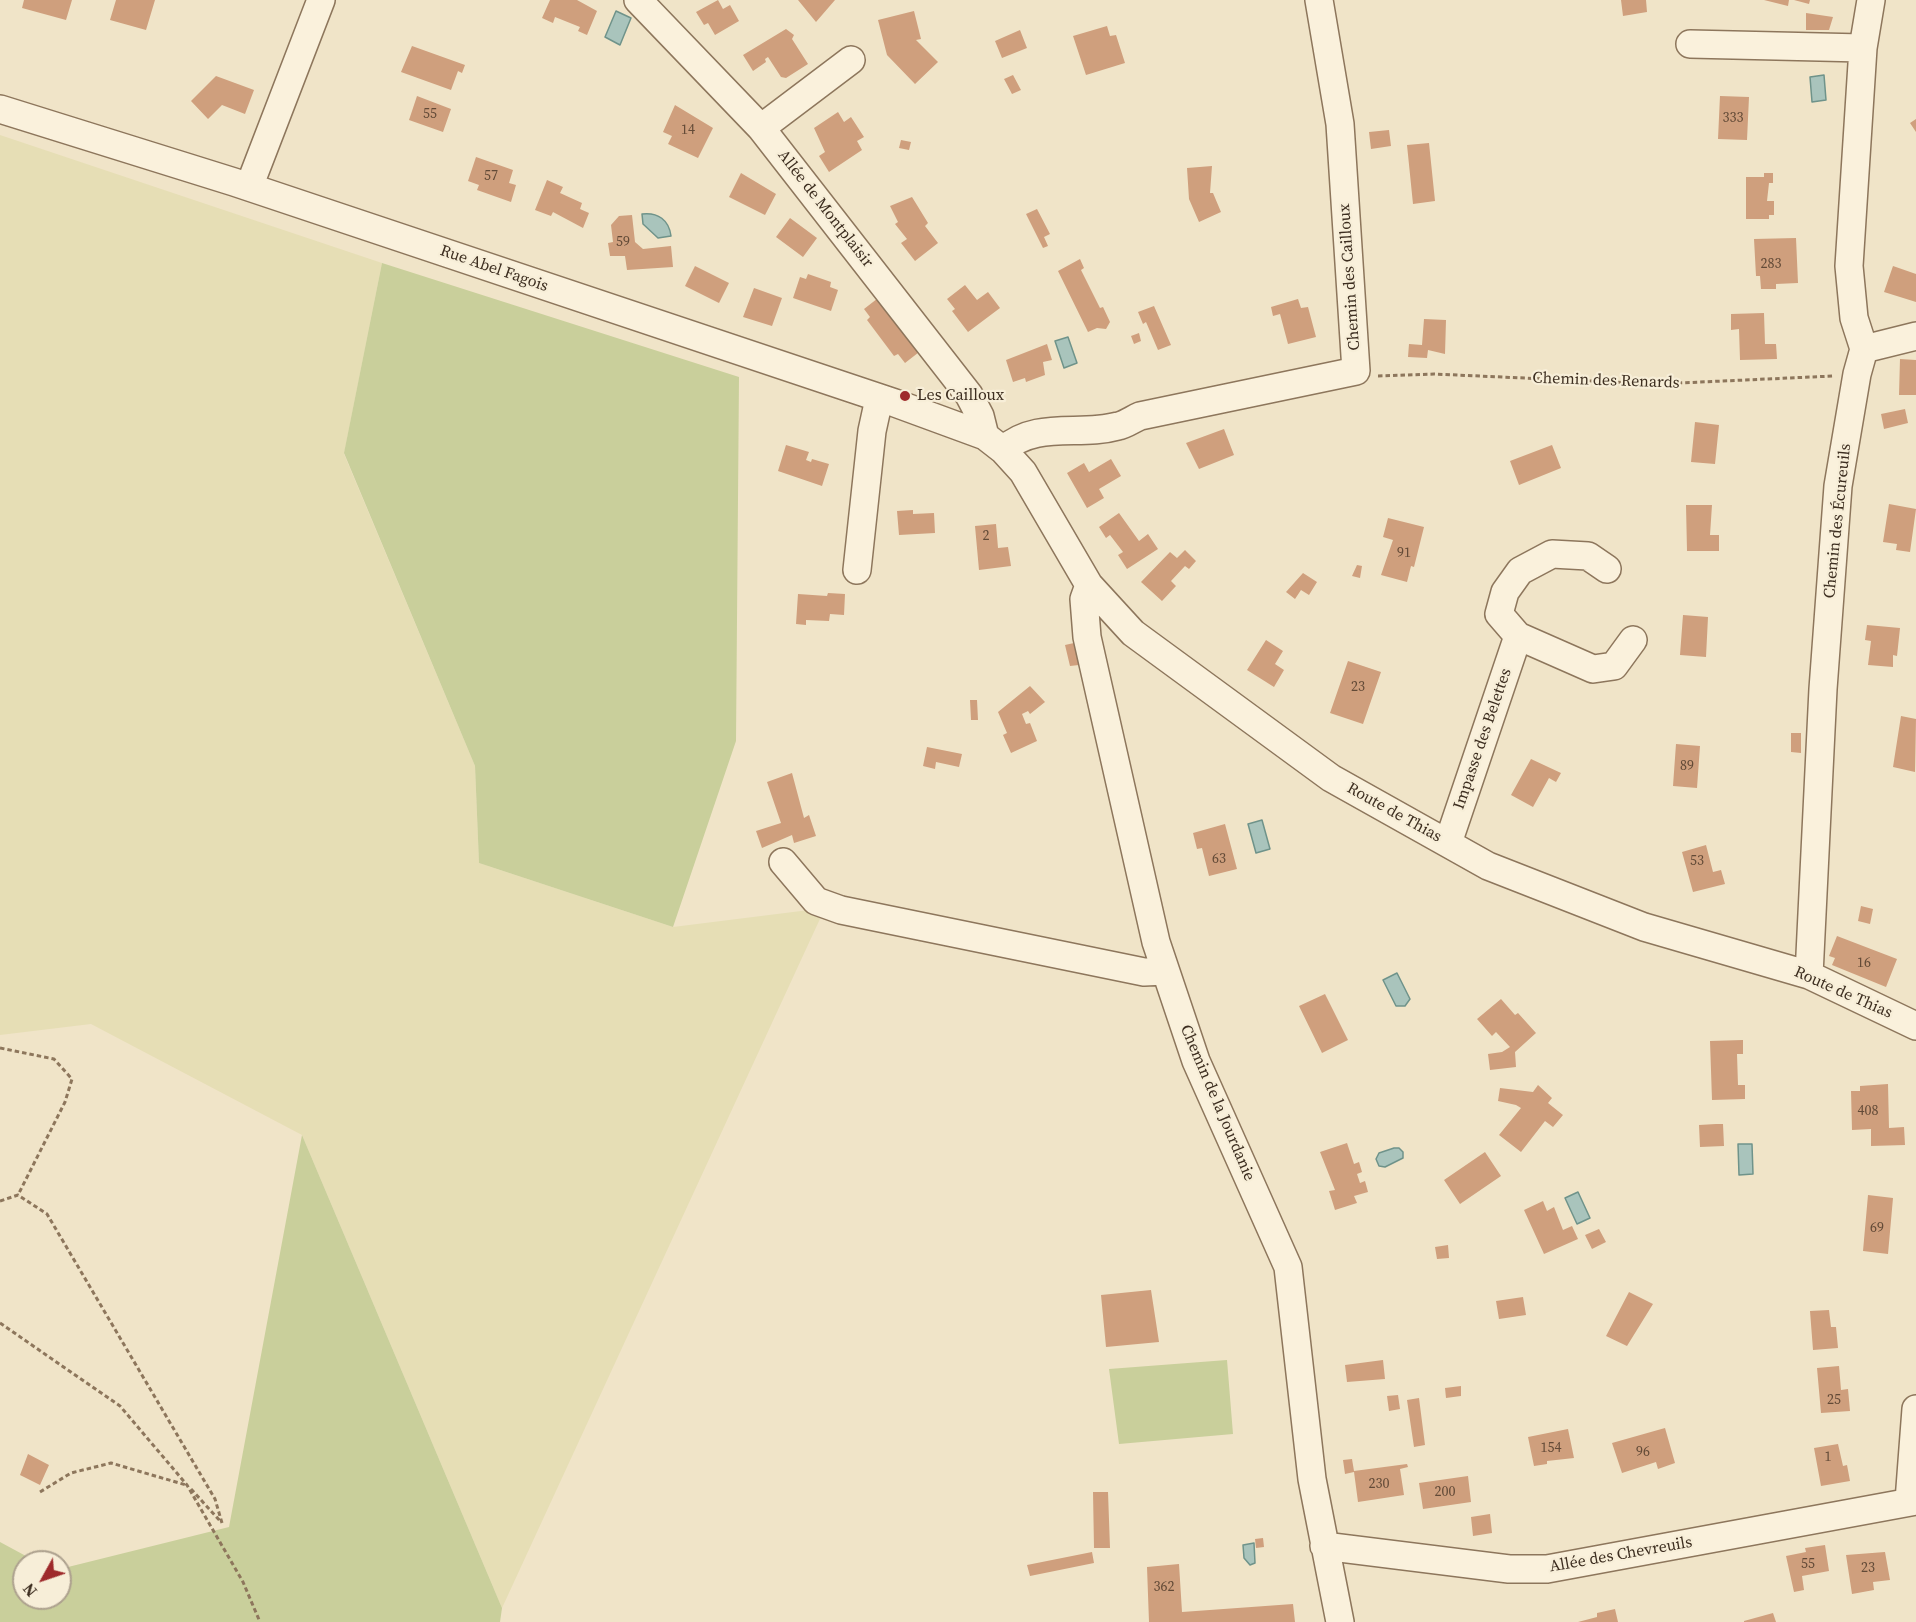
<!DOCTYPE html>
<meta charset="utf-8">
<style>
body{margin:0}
#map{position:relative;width:1916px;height:1622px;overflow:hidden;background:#f0e4c8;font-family:"Source Serif 4",serif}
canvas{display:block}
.north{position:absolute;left:12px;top:1550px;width:60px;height:60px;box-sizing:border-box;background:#f7eed8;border:2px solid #ada18e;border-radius:50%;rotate:230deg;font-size:16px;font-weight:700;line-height:24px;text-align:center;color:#3d2e20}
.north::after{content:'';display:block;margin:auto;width:21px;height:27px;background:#9e2a2b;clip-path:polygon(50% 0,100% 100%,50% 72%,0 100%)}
</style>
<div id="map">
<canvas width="1916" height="1622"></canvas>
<div class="north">N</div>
</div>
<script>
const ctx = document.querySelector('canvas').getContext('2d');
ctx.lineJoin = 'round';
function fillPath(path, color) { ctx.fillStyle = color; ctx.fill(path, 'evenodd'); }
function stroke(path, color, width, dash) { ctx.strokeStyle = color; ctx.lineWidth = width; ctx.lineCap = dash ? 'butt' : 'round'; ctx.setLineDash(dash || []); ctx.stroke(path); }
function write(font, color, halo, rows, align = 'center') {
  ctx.font = font + ' "Source Serif 4",serif'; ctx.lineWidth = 4.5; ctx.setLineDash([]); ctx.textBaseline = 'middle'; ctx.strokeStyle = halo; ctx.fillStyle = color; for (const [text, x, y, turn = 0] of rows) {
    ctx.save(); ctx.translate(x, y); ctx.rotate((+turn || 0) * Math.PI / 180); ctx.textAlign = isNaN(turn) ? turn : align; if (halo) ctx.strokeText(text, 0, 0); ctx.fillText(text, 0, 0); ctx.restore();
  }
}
fillPath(new Path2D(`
 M 0,135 L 382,263 L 344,454 L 475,766 L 479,863 L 673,927 L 825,908 L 502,1608 L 302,1135 L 91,1024 L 0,1035 Z`), '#e6deb5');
fillPath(new Path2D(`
 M 382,263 L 739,377 L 736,741 L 673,927 L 479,863 L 475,766 L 344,453 Z
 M 302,1135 L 502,1608 L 500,1622 L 0,1622 L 0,1542 L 37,1562 L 24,1562 L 24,1598 L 60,1598 L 60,1569 L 229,1527 Z
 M 1227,1360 L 1233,1434 L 1119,1444 L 1109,1369 Z`), '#c9cf9b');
const water = new Path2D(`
 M 616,11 L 631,18 L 620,45 L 605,37 Z
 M 1824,75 L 1826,100 L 1812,102 L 1810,77 Z
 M 642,214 C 658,212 669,220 671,236 L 658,238 L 643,224 Z
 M 1068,337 L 1077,363 L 1064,368 L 1055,341 Z
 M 1262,820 L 1270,849 L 1256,853 L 1248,824 Z
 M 1397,973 L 1410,999 L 1405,1006 L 1396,1006 L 1383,980 Z
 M 1738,1144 L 1752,1144 L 1753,1174 L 1739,1175 Z
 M 1394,1148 L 1399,1148 L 1403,1152 L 1403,1158 L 1385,1167 L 1379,1166 L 1376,1159 L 1379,1153 Z
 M 1578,1192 L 1590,1218 L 1577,1224 L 1565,1198 Z
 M 1254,1543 L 1255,1563 L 1250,1565 L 1244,1558 L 1243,1545 Z`);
fillPath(water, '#a9c4bc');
stroke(water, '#6f938a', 1.5);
fillPath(new Path2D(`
 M 24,0 L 72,0 L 66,20 L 22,8 Z
 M 116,0 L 155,0 L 146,30 L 110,20 Z
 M 550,0 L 577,0 L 597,11 L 587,35 L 578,31 L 580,27 L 555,17 L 553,23 L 542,18 Z
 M 718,0 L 723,9 L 730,5 L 739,21 L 715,35 L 708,23 L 704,25 L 696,12 Z
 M 798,0 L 835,0 L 816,22 Z
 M 1621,0 L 1646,0 L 1647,12 L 1623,16 Z
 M 1764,0 L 1789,0 L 1788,6 Z
 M 1794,0 L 1810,0 L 1809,4 Z
 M 914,11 L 921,39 L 916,40 L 938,62 L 915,84 L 887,55 L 878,20 Z
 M 1806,13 L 1833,17 L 1829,30 L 1806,30 Z
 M 1107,26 L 1110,36 L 1116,35 L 1125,63 L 1086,75 L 1073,36 Z
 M 786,29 L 794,35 L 792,39 L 808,64 L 786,78 L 781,77 L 768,57 L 765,59 L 766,62 L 753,71 L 743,55 Z
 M 1020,30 L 1027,48 L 1002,58 L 995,41 Z
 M 412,46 L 465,65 L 462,73 L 458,71 L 451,90 L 401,72 Z
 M 1013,75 L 1021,90 L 1012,94 L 1004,79 Z
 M 216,76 L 254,90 L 245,114 L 222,105 L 208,119 L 191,101 Z
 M 417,96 L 451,109 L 443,132 L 409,120 Z
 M 1720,96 L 1749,97 L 1747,140 L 1718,139 Z
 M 675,105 L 713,128 L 698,158 L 668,144 L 672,136 L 663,132 Z
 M 838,112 L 844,122 L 851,117 L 864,137 L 857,141 L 862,150 L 829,172 L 819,156 L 825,152 L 814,128 Z
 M 1916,119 L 1916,132 L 1910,123 Z
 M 1389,130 L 1391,146 L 1371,149 L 1369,132 Z
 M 901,140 L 911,142 L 909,150 L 899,148 Z
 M 1429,143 L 1435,201 L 1413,204 L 1407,145 Z
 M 476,157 L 513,170 L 509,183 L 516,185 L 511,202 L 477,190 L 479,185 L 468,181 Z
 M 1212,166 L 1210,193 L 1213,193 L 1221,212 L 1199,222 L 1189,199 L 1187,168 Z
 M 741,173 L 776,194 L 765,215 L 729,197 Z
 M 1764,173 L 1773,173 L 1773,183 L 1769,183 L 1767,201 L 1774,201 L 1774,215 L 1769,215 L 1769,219 L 1746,219 L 1746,177 L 1764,177 Z
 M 547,180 L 563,187 L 560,193 L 582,203 L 580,209 L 589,213 L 583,228 L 553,212 L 551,216 L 535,210 Z
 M 912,197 L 928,223 L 925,226 L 938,243 L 915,261 L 901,243 L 907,239 L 895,224 L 898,222 L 890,206 Z
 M 1037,209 L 1050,234 L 1044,237 L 1048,246 L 1043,248 L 1026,214 Z
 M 632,215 L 635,242 L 643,249 L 671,246 L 673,267 L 627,270 L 625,256 L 610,256 L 608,243 L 613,242 L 611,225 L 619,216 Z
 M 790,218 L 817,238 L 803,257 L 776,237 Z
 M 1796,238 L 1798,283 L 1776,284 L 1776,289 L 1761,289 L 1760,276 L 1756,276 L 1754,239 Z
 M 1080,259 L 1084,268 L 1081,270 L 1100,308 L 1103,307 L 1110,322 L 1106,329 L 1097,328 L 1088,332 L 1058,271 Z
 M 695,266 L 729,283 L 719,303 L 685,286 Z
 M 1893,266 L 1916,274 L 1916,302 L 1884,292 Z
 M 808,274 L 831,282 L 830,287 L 838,290 L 831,311 L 793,298 L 800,277 L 806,279 Z
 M 965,285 L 977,300 L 988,292 L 1000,308 L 968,332 L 952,311 L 955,309 L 947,299 Z
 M 754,288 L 782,298 L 772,326 L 743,317 Z
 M 882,295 L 923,349 L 905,363 L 898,354 L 894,356 L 867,320 L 870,317 L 864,309 Z
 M 1298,299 L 1301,308 L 1308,307 L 1316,337 L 1288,344 L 1280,314 L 1273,316 L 1271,307 Z
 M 1154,306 L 1171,345 L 1158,350 L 1146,322 L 1143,324 L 1138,312 Z
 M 1764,313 L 1765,344 L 1776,344 L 1777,359 L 1740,360 L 1739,329 L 1731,330 L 1731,314 Z
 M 1424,319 L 1446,320 L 1445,354 L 1428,350 L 1427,358 L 1408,357 L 1409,344 L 1422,345 Z
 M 1139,333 L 1141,341 L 1134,344 L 1131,336 Z
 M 1047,344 L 1052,360 L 1043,362 L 1045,375 L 1026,382 L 1025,378 L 1013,382 L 1006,360 Z
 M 1900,359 L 1916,360 L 1916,395 L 1899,395 Z
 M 1905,409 L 1908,423 L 1884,429 L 1881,414 Z
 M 1695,422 L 1719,425 L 1715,464 L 1691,462 Z
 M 1224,429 L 1234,455 L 1199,469 L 1186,443 Z
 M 786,445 L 809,452 L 806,460 L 811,462 L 812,459 L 829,464 L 822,486 L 778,471 Z
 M 1552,445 L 1561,468 L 1519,485 L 1510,461 Z
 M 1111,459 L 1121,476 L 1099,489 L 1104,498 L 1087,508 L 1067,473 L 1084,463 L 1089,472 Z
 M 1889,504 L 1916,509 L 1910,552 L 1896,550 L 1897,544 L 1883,542 Z
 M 1686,505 L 1712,505 L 1710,535 L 1719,535 L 1719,551 L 1687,551 Z
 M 913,510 L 913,514 L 934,513 L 935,533 L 899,535 L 897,511 Z
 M 1119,513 L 1139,541 L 1148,534 L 1158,549 L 1127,569 L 1118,555 L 1123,552 L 1110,535 L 1106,538 L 1099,527 Z
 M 1388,518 L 1424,527 L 1414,567 L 1411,566 L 1407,582 L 1381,575 L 1393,540 L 1383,537 Z
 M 996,524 L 998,548 L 1008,547 L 1011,566 L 979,570 L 975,526 Z
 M 1185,550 L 1196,561 L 1189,569 L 1185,566 L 1171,581 L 1176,586 L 1162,601 L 1141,582 L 1170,552 L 1177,558 Z
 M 1357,565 L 1362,566 L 1360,578 L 1352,576 Z
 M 1303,573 L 1317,582 L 1309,595 L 1301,590 L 1295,599 L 1286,592 Z
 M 828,593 L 845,594 L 844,615 L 830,614 L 829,621 L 806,620 L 806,625 L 796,624 L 798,594 L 827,596 Z
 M 1683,615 L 1708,617 L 1706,657 L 1680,655 Z
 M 1867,625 L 1900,628 L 1897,656 L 1893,655 L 1893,667 L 1868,665 L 1871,641 L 1865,640 Z
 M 1266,640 L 1283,651 L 1275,664 L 1284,670 L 1274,687 L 1247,670 Z
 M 1074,643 L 1079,665 L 1070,666 L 1065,645 Z
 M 1348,661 L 1381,672 L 1363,724 L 1330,713 Z
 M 1030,686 L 1045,702 L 1030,714 L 1028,711 L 1022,714 L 1026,724 L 1030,723 L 1037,741 L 1011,753 L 1003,735 L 1007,733 L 998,712 Z
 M 970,700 L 977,700 L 978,720 L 971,720 Z
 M 1901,716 L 1916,719 L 1915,772 L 1893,767 Z
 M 1791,733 L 1801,733 L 1801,753 L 1791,752 Z
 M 1676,744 L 1700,746 L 1697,788 L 1673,786 Z
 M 927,747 L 962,754 L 959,767 L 936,762 L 935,769 L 923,766 Z
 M 1531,759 L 1561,773 L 1556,782 L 1549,778 L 1533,807 L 1511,795 Z
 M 792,773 L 804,818 L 809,815 L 816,836 L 794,843 L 792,835 L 762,848 L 756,831 L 781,823 L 767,782 Z
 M 1225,824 L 1237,869 L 1209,876 L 1202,848 L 1197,849 L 1193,833 Z
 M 1706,845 L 1713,872 L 1721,870 L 1725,884 L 1693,892 L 1682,852 Z
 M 1861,906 L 1873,909 L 1870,924 L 1858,921 Z
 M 1837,936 L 1897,959 L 1886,987 L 1832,965 L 1835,958 L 1829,956 Z
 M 1325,994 L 1348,1040 L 1322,1053 L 1299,1006 Z
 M 1501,999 L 1515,1015 L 1518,1013 L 1536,1033 L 1515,1052 L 1516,1067 L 1490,1070 L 1488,1054 L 1502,1052 L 1510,1047 L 1496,1032 L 1492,1036 L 1477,1019 Z
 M 1743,1040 L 1743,1054 L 1737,1054 L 1738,1085 L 1745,1085 L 1745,1099 L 1712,1100 L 1710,1041 Z
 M 1888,1084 L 1889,1128 L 1904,1127 L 1905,1145 L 1871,1146 L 1871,1129 L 1852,1130 L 1851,1091 L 1860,1091 L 1860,1086 Z
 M 1538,1085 L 1552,1098 L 1548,1103 L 1563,1115 L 1553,1127 L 1545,1121 L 1521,1152 L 1499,1135 L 1521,1108 L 1516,1105 L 1498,1101 L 1500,1088 L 1533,1092 Z
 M 1716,1124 L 1723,1124 L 1724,1146 L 1700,1147 L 1699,1125 Z
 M 1347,1143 L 1354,1164 L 1359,1162 L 1362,1172 L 1357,1174 L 1360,1183 L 1365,1181 L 1368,1192 L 1354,1196 L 1357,1203 L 1335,1210 L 1329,1191 L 1335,1190 L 1320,1152 Z
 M 1485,1152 L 1501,1176 L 1460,1204 L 1444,1180 Z
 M 1868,1195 L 1893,1198 L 1888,1254 L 1863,1251 Z
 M 1543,1201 L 1547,1211 L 1554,1207 L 1563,1230 L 1572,1226 L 1578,1239 L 1544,1254 L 1524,1210 Z
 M 1599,1229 L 1606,1242 L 1592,1249 L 1585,1235 Z
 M 1448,1245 L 1449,1258 L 1437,1259 L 1435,1247 Z
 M 1151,1290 L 1159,1342 L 1106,1347 L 1101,1295 Z
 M 1629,1292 L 1653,1304 L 1627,1346 L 1606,1336 Z
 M 1523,1297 L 1526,1315 L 1499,1319 L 1496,1301 Z
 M 1829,1310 L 1831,1327 L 1836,1327 L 1838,1348 L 1813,1350 L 1810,1311 Z
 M 1383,1360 L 1385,1379 L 1347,1382 L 1345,1365 Z
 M 1839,1366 L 1841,1390 L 1848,1389 L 1850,1411 L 1821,1413 L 1817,1368 Z
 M 1461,1386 L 1461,1396 L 1446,1398 L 1445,1388 Z
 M 1398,1395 L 1400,1409 L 1389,1411 L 1387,1396 Z
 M 1419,1398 L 1425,1445 L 1414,1447 L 1407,1400 Z
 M 1665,1428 L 1675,1463 L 1658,1469 L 1656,1462 L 1622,1473 L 1612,1443 Z
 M 1568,1429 L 1574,1458 L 1547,1461 L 1547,1464 L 1534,1466 L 1528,1437 Z
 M 1838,1444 L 1843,1466 L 1847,1465 L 1850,1481 L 1821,1486 L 1814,1448 Z
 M 28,1454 L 49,1465 L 40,1485 L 20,1475 Z
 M 1352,1459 L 1354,1471 L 1407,1464 L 1408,1467 L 1400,1469 L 1404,1495 L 1358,1502 L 1354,1472 L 1345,1474 L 1343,1460 Z
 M 1468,1476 L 1471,1502 L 1423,1509 L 1419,1483 Z
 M 1093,1492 L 1108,1492 L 1110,1548 L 1094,1548 Z
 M 1490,1514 L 1492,1533 L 1473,1536 L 1471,1517 Z
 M 1263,1538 L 1264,1547 L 1256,1548 L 1255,1539 Z
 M 1825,1545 L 1829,1571 L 1802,1576 L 1804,1590 L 1794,1592 L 1786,1556 L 1806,1552 L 1805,1548 Z
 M 1092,1552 L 1094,1563 L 1030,1576 L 1027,1565 Z
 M 1885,1552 L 1890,1580 L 1873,1582 L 1874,1590 L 1852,1594 L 1846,1555 Z
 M 1179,1564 L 1182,1612 L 1293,1604 L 1295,1622 L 1149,1622 L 1147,1567 Z
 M 1615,1609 L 1618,1622 L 1578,1622 L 1597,1617 L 1597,1613 Z
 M 1773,1613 L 1776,1622 L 1744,1622 L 1744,1621 Z`), '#cf9f7d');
const minor = new Path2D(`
 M 638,0 L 761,128 L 969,395 L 980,416 L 985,436
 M 1690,44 L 1863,48
 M 0,109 L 234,182 L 895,403 L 985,436 L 1003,450 L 1023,472 L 1089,585 L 1133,633 L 1331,778 L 1488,866 L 1644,927 L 1809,975 L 1916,1026
 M 761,128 L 851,60
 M 249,187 L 321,0
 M 1864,349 L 1916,336
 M 1003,450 C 1037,420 1079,437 1118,426 C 1125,425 1133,419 1140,416 L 1356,371 L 1340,124 L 1319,0
 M 857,570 L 872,431 L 879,399
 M 1089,585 L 1084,599 L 1087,637 L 1156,942 L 1196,1061 L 1288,1267 L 1312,1479 L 1340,1622
 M 1518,636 L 1593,669 L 1614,666 L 1633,640
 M 1448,843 L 1518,636 L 1499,614 L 1505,592 L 1520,571 L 1552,554 L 1588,556 L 1607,569
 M 783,862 L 816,901 L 841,910 L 1144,972 L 1165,971
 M 1809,975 L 1823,689 L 1838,486 L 1857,374 L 1864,349 L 1854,318 L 1849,266 L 1863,48 L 1871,0
 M 1909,1501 L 1916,1409
 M 1324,1546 L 1509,1569 L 1547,1569 L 1916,1501`);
stroke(minor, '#8d765c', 30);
stroke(new Path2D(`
 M 1378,376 L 1434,374 L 1657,384 L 1833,376
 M 0,1048 L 54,1059 L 72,1079 L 65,1102 L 18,1195
 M 0,1201 L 18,1195 L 47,1214 L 215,1499 L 222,1523
 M 0,1323 L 120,1406 L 187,1485 L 243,1582 L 260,1622
 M 191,1489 L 221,1522
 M 40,1492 L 71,1473 L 111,1463 L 186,1485`), '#8d765c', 3, [4.5, 3]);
stroke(minor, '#faf1dc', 27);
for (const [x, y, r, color] of [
 [905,396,6,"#9e2a2b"]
]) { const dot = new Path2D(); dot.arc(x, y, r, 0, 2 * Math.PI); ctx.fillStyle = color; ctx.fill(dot); stroke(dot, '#f7eed8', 2); }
write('14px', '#624a37', null, [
 ["55",430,114],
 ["333",1733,118],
 ["14",688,130],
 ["57",491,176],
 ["59",623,242],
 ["283",1771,264],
 ["2",986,536],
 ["91",1404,553],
 ["23",1358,687],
 ["89",1687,766],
 ["63",1219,859],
 ["53",1697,861],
 ["16",1864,963],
 ["408",1868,1111],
 ["69",1877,1228],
 ["25",1834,1400],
 ["154",1551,1448],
 ["96",1643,1452],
 ["1",1828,1457],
 ["230",1379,1484],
 ["200",1445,1492],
 ["55",1808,1564],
 ["23",1868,1568],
 ["362",1164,1587]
]);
write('16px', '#3d2e20', '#f7eed8', [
 ["Allée de Montplaisir",825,209,52],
 ["Rue Abel Fagois",494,269,19],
 ["Chemin des Cailloux",1350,277,-94],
 ["Chemin des Renards",1606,381,2],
 ["Chemin des Écureuils",1838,521,-84],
 ["Impasse des Belettes",1483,739,-71],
 ["Route de Thias",1394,813,29],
 ["Route de Thias",1843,993,24],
 ["Chemin de la Jourdanie",1217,1103,67],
 ["Allée des Chevreuils",1621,1555,-10]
]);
write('16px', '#3d2e20', '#f7eed8', [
 ["Les Cailloux",917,396]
], 'left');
</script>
